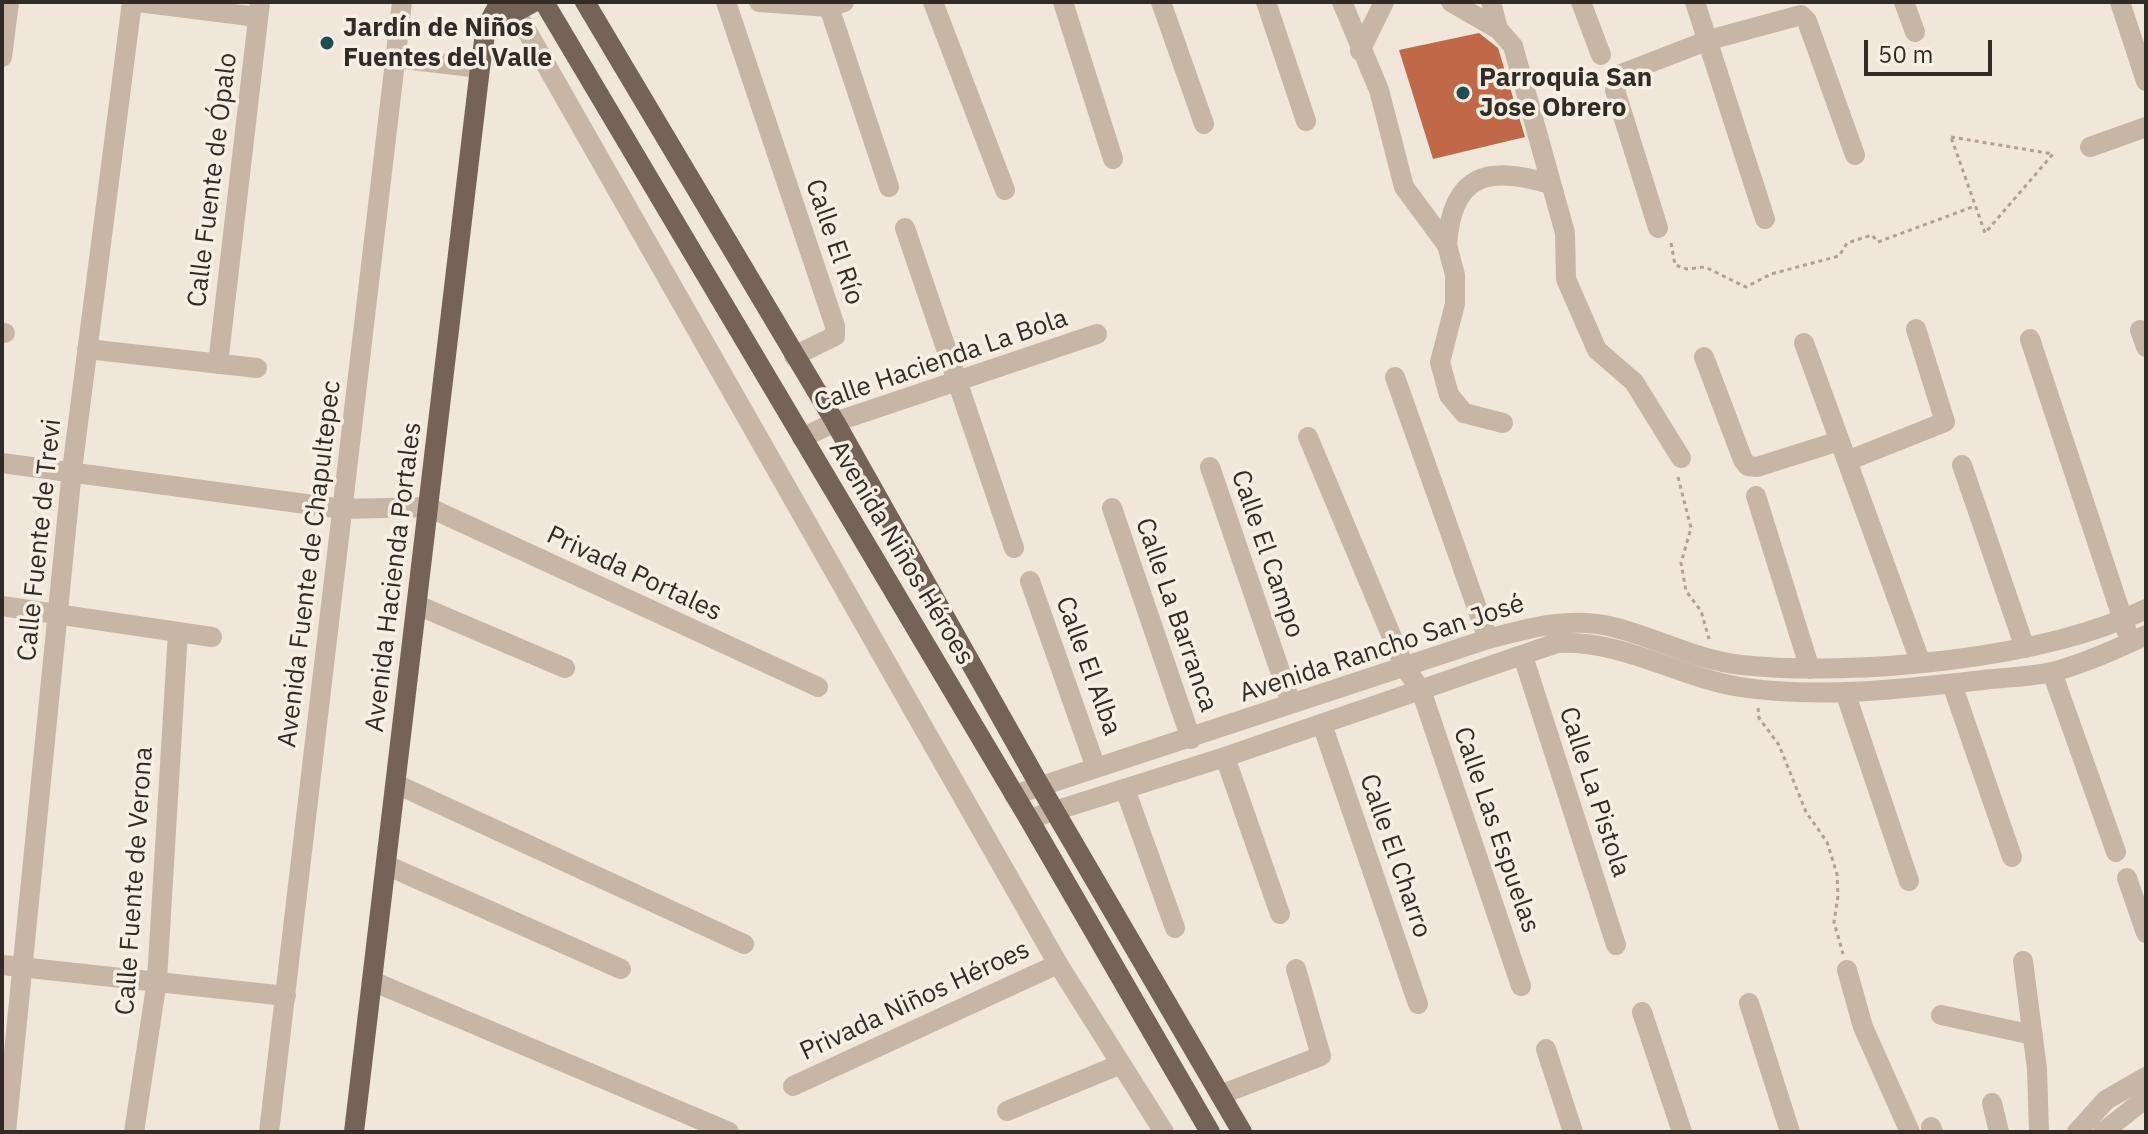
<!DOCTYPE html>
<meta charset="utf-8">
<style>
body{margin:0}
#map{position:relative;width:2148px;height:1134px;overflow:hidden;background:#f0e6d9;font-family:"IBM Plex Sans",sans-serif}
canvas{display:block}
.frame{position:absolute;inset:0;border:4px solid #332b26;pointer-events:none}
.scale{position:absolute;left:1864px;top:40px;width:128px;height:36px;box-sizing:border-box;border:4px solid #332b26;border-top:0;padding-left:10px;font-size:24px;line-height:28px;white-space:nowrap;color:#332b26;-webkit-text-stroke:6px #f8f0e5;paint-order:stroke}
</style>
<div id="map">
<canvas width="2148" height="1134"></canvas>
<div class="frame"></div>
<div class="scale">50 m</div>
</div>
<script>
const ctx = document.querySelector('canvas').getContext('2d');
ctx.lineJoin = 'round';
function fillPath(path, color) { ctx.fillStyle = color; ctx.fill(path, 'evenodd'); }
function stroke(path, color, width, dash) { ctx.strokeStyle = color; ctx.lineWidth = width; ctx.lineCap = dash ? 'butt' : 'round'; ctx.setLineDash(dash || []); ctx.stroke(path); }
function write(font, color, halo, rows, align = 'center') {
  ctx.font = font + ' "IBM Plex Sans",sans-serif'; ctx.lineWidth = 7; ctx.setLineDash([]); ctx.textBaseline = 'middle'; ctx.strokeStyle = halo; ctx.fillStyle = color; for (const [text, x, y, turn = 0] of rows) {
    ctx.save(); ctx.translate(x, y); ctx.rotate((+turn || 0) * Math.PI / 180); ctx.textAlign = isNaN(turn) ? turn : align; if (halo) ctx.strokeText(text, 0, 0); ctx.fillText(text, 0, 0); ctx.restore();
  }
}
fillPath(new Path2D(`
 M 1479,33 L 1498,48 L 1525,137 L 1433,159 L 1399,50 Z`), '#c06847');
stroke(new Path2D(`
 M 1951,137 L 2053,154 L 1985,233 Z
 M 1671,243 L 1675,265 L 1687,269 L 1705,267 L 1746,287 L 1771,274 L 1839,256 L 1847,243 L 1872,235 L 1878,242 L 1975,206
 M 1678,477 L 1691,528 L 1681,563 L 1686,591 L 1701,611 L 1709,639
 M 1758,708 L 1759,718 L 1779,745 L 1806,812 L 1827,842 L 1837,874 L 1838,896 L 1834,922 L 1843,954`), '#b3a090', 3, [4, 4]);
stroke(new Path2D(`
 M 138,2 L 258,17
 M 513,2 L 516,12 L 1058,964 L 1164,1132
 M 726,2 L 835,326 L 835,336 L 794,356
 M 759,2 L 829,7 L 844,2
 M 933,2 L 1005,190
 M 1063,2 L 1113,159
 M 1161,2 L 1204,124
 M 1266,2 L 1306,121
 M 1342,2 L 1379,90 L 1404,187 L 1447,245 L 1455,275 L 1455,304 L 1440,362 L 1449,395 L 1464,413 L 1503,423
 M 1451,2 L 1498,29
 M 1491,2 L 1498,29 L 1513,46 L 1565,233 L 1566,279 L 1597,350 L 1634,382 L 1681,458
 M 1581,2 L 1601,55
 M 1695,2 L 1765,219
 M 1904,2 L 1915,32
 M 2120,2 L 2146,81
 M 829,7 L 889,187
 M 1360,51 L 1384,2
 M 2,57 L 9,2
 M 395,58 L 480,68
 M 2090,147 L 2146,127
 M 905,228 L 1014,548
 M 1658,228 L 1615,90 L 1621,74 L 1709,40 L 1801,15 L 1807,21 L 1855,155
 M 1447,245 C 1452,174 1487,165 1550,184
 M 2140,330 L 2146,347
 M 2,333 L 5,333
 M 2030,339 L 2127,632
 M 1804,343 L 1920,661
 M 87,349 L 257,368
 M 1704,357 L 1743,460 L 1748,466 L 1757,467 L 1839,441
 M 218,364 L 260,2
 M 1395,377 L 1488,639
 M 1308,437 L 1405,668 L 1421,690 L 1521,986
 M 802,438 L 835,422 L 1097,334
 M 1847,461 L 1945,422 L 1916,329
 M 2,463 L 343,509 L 428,507 L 818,687
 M 1962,465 L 2025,648
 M 1210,467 L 1291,703
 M 1756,496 L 1810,669
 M 1112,508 L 1191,739
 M 1030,581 L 1096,768
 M 417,605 L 565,668
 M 2,606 L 212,637
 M 1523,656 L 1616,945
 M 2052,672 L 2116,852
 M 1952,684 L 2012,857
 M 1845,692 L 1909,881
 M 1322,724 L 1418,1004
 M 1225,757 L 1280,914
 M 396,784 L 744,944
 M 1125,789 L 1175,928
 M 1014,795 L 1488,639 C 1529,628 1571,616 1613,627 C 1657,638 1696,660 1741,665 C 1855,677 2043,659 2146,609
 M 1029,819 L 1225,757 L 1557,643 C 1620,639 1678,677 1740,687 C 1819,699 1904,689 1983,680 C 2007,677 2033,677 2056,671 C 2087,662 2117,649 2146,635
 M 386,865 L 621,969
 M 2127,878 L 2146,933
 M 2023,961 L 2037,1069 L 2039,1132
 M 2,965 L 286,996
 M 1847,970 L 1863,1027 L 1910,1132
 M 372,981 L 729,1132
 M 1749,1003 L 1790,1132
 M 1642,1012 L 1682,1132
 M 1941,1015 L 2033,1035
 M 1546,1049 L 1573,1132
 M 793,1086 L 1058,964
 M 1220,1095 L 1321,1056 L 1296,969
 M 1992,1103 L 1999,1132
 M 1007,1111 L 1121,1064
 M 1931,1127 L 1933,1132
 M 6,1132 L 72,470 L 132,2
 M 134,1132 L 157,980 L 178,632
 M 269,1132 L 402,2
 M 2077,1132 L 2106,1100 L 2146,1077
 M 2103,1132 L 2146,1098`), '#c7b6a6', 20);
stroke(new Path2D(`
 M 544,2 L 1029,819 L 1210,1132
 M 585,2 L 835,422 L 1040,786 L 1242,1132
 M 486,28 L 534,2
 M 354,1132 L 480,68 L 486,28 L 500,2`), '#756358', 20);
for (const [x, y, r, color] of [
 [327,43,8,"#1e4d53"],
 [1463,93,8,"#1e4d53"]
]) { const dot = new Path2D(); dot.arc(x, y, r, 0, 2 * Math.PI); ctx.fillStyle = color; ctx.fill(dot); stroke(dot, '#f8f0e5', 3); }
write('bold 26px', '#332b26', '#f8f0e5', [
 ["Jardín de Niños",343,28],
 ["Fuentes del Valle",343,58],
 ["Parroquia San",1479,78],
 ["Jose Obrero",1479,108]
], 'left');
write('26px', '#332b26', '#f8f0e5', [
 ["Calle Fuente de Ópalo",213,180,-83],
 ["Calle El Río",834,242,71],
 ["Calle Hacienda La Bola",941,361,-19],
 ["Calle Fuente de Trevi",40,540,-84],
 ["Avenida Niños Héroes",901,553,59],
 ["Calle El Campo",1267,554,71],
 ["Avenida Fuente de Chapultepec",310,564,-83],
 ["Privada Portales",634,574,25],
 ["Avenida Hacienda Portales",394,577,-83],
 ["Calle La Barranca",1176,615,71],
 ["Avenida Rancho San José",1382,649,-18],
 ["Calle El Alba",1088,666,70],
 ["Calle La Pistola",1594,792,72],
 ["Calle Las Espuelas",1496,830,71],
 ["Calle El Charro",1395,856,71],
 ["Calle Fuente de Verona",135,881,-86],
 ["Privada Niños Héroes",915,1001,-25]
]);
</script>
